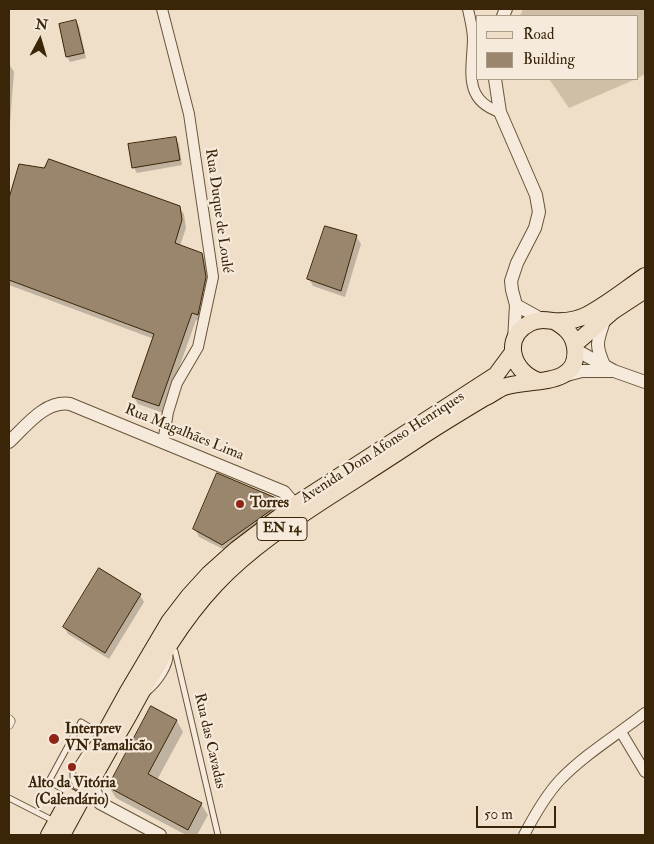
<!DOCTYPE html>
<meta charset="utf-8">
<style>
body{margin:0}
#map{position:relative;width:654px;height:844px;overflow:hidden;background:#efdfc8;font-family:"IM FELL Double Pica",serif}
canvas{display:block}
.frame{position:absolute;inset:0;border:10px solid #3b2508;pointer-events:none}
.legend{position:absolute;left:476px;top:15px;width:162px;height:65px;box-sizing:border-box;background:#f5eadb;border:1px solid #ab9b87;margin:0;padding:6px 9px;list-style:none;font-size:15px;color:#3b2508}
.legend li{display:flex;align-items:center;gap:10px;height:25px}
.legend b{width:25px;border:1px solid #ab9b87}
.north{position:absolute;left:15px;top:15px;width:50px;height:50px;-webkit-text-stroke:4px #f5eadb;paint-order:stroke;rotate:6deg;font-size:14px;font-weight:700;line-height:20px;text-align:center;color:#3b2508}
.north::after{content:'';display:block;margin:auto;width:18px;height:22px;background:#3b2508;clip-path:polygon(50% 0,100% 100%,50% 72%,0 100%)}
.scale{position:absolute;left:476px;top:806px;width:80px;height:22px;box-sizing:border-box;border:2px solid #3b2508;border-top:0;padding-left:6px;font-size:15px;line-height:18px;white-space:nowrap;color:#3b2508;-webkit-text-stroke:4px #f5eadb;paint-order:stroke}
</style>
<div id="map">
<canvas width="654" height="844"></canvas>
<div class="frame"></div>
<ul class="legend">
<li><b style="height:6px;background:#efdfc8"></b>Road</li>
<li><b style="height:14px;background:#99866c"></b>Building</li>
</ul>
<div class="north">N</div>
<div class="scale">50 m</div>
</div>
<script>
const ctx = document.querySelector('canvas').getContext('2d');
ctx.lineJoin = 'round';
function fillPath(path, color) { ctx.fillStyle = color; ctx.fill(path, 'evenodd'); }
function stroke(path, color, width, dash) { ctx.strokeStyle = color; ctx.lineWidth = width; ctx.lineCap = dash ? 'butt' : 'round'; ctx.setLineDash(dash || []); ctx.stroke(path); }
function write(font, color, halo, rows, align = 'center') {
  ctx.font = font + ' "IM FELL Double Pica",serif'; ctx.lineWidth = 4.5; ctx.setLineDash([]); ctx.textBaseline = 'middle'; ctx.strokeStyle = halo; ctx.fillStyle = color; for (const [text, x, y, turn = 0] of rows) {
    ctx.save(); ctx.translate(x, y); ctx.rotate((+turn || 0) * Math.PI / 180); ctx.textAlign = isNaN(turn) ? turn : align; if (halo) ctx.strokeText(text, 0, 0); ctx.fillText(text, 0, 0); ctx.restore();
  }
}
fillPath(new Path2D(`
 M 523,9 L 645,9 L 645,74 L 638,78 L 638,16 L 520,16 Z
 M 549,79 L 636,79 L 569,108 Z`), '#d0bfa7');
fillPath(new Path2D(`
 M 76,21 L 79,26 L 86,58 L 70,62 L 67,57 L 60,24 Z
 M 9,64 L 14,72 L 9,136 Z
 M 176,138 L 179,144 L 182,165 L 137,173 L 134,168 Z
 M 20,165 L 179,207 L 184,214 L 186,228 L 180,246 L 202,254 L 206,261 L 209,285 L 202,322 L 196,320 L 163,413 L 138,404 L 134,397 L 154,339 L 9,285 L 9,202 Z
 M 356,236 L 361,244 L 345,297 L 313,286 L 309,279 Z
 M 275,499 L 279,506 L 280,514 L 227,551 L 199,537 L 195,529 Z
 M 140,595 L 144,602 L 109,659 L 68,634 L 64,627 Z
 M 177,721 L 183,732 L 157,780 L 201,804 L 208,815 L 197,835 L 186,835 L 116,798 L 109,787 Z`), '#0003');
const building = new Path2D(`
 M 76,20 L 84,53 L 66,57 L 59,24 Z
 M 176,137 L 180,160 L 132,168 L 128,144 Z
 M 49,159 L 180,206 L 182,220 L 175,243 L 202,253 L 206,277 L 198,315 L 192,313 L 159,406 L 132,397 L 154,334 L 9,280 L 9,198 L 19,164 L 44,168 Z
 M 325,226 L 357,235 L 341,291 L 307,279 Z
 M 217,473 L 276,498 L 277,506 L 222,545 L 193,529 Z
 M 99,568 L 141,594 L 105,653 L 63,627 Z
 M 151,706 L 177,720 L 148,774 L 202,803 L 188,830 L 108,787 Z`);
fillPath(building, '#99866c');
stroke(building, '#3b2508', 1);
const service = new Path2D(`
 M 175,651 L 218,835
 M 148,692 C 159,683 171,666 170,653
 M 76,786 L 73,778 L 73,772 L 89,747
 M 71,794 L 49,781 L 81,722 L 101,734
 M 9,798 L 54,821`);
const pedestrian = new Path2D(`
 M 9,719 L 11,721 L 9,725`);
const minor = new Path2D(`
 M 162,9 L 189,114 L 213,277 L 198,347 L 177,383 L 168,412 L 163,442
 M 468,9 C 470,19 473,29 473,40 C 472,71 463,100 500,112
 M 621,732 L 645,772
 M 524,835 C 534,816 545,796 560,780 C 585,754 617,735 645,713`);
const tertiary = new Path2D(`
 M 503,16 L 506,9
 M 495,79 L 500,112 L 536,195 L 539,212 L 535,228 L 517,263 L 511,281 L 512,290 L 516,305 L 514,341
 M 516,305 L 543,320
 M 576,350 L 614,371 L 645,382
 M 604,365 C 594,342 598,341 605,318
 M 563,376 L 582,371 L 612,371
 M 9,442 C 26,426 45,400 70,404 L 284,492 L 295,505
 M 91,782 L 100,803 L 160,835`);
const primary = new Path2D(`
 M 575,344 L 613,311 L 645,290
 M 539,381 C 511,372 502,337 530,323 C 538,319 545,320 553,321 C 564,322 577,320 587,315 C 608,304 626,289 645,276
 M 84,771 L 127,693 L 169,622 L 189,596 L 209,574 L 237,549 L 295,505 L 496,375 L 513,352
 M 49,835 L 70,797
 M 62,835 C 84,794 107,753 130,713 C 155,667 180,622 216,584 C 249,549 290,522 330,496 C 361,476 393,456 424,435 C 444,422 464,410 484,398 C 491,395 497,390 504,387 C 528,378 581,389 575,347 C 573,334 565,327 554,321`);
stroke(service, '#685438', 7);
stroke(pedestrian, '#685438', 9);
stroke(minor, '#685438', 12);
stroke(tertiary, '#685438', 14);
stroke(primary, '#3b2508', 18);
stroke(service, '#f5eadb', 5);
stroke(pedestrian, '#f5eadb', 8);
stroke(minor, '#f5eadb', 10);
stroke(tertiary, '#f5eadb', 12);
stroke(primary, '#efdfc8', 16);
for (const [x, y, r, color] of [
 [240,504,5,"#8f2418"],
 [54,739,6,"#8f2418"],
 [72,767,5,"#8f2418"]
]) { const dot = new Path2D(); dot.arc(x, y, r, 0, 2 * Math.PI); ctx.fillStyle = color; ctx.fill(dot); stroke(dot, '#f5eadb', 2); }
for (const [x, y, w] of [
 [282,529,50]
]) { const box = new Path2D(); box.roundRect(x - w / 2, y - 11.5, w, 23, 4); ctx.fillStyle = '#f5eadb'; ctx.fill(box); stroke(box, '#3b2508', 1); }
write('bold 14px', '#3b2508', null, [
 ["EN 14",282,529]
]);
write('15px', '#3b2508', '#f5eadb', [
 ["Rua Duque de Loulé",218,211,82],
 ["Rua Magalhães Lima",184,433,22],
 ["Avenida Dom Afonso Henriques",383,448,-33],
 ["Rua das Cavadas",209,741,77]
]);
write('bold 15px', '#3b2508', '#f5eadb', [
 ["Torres",250,504],
 ["Interprev",65,730],
 ["VN Famalicão",65,747],
 ["Alto da Vitória",72,784,"center"],
 ["(Calendário)",72,801,"center"]
], 'left');
</script>
